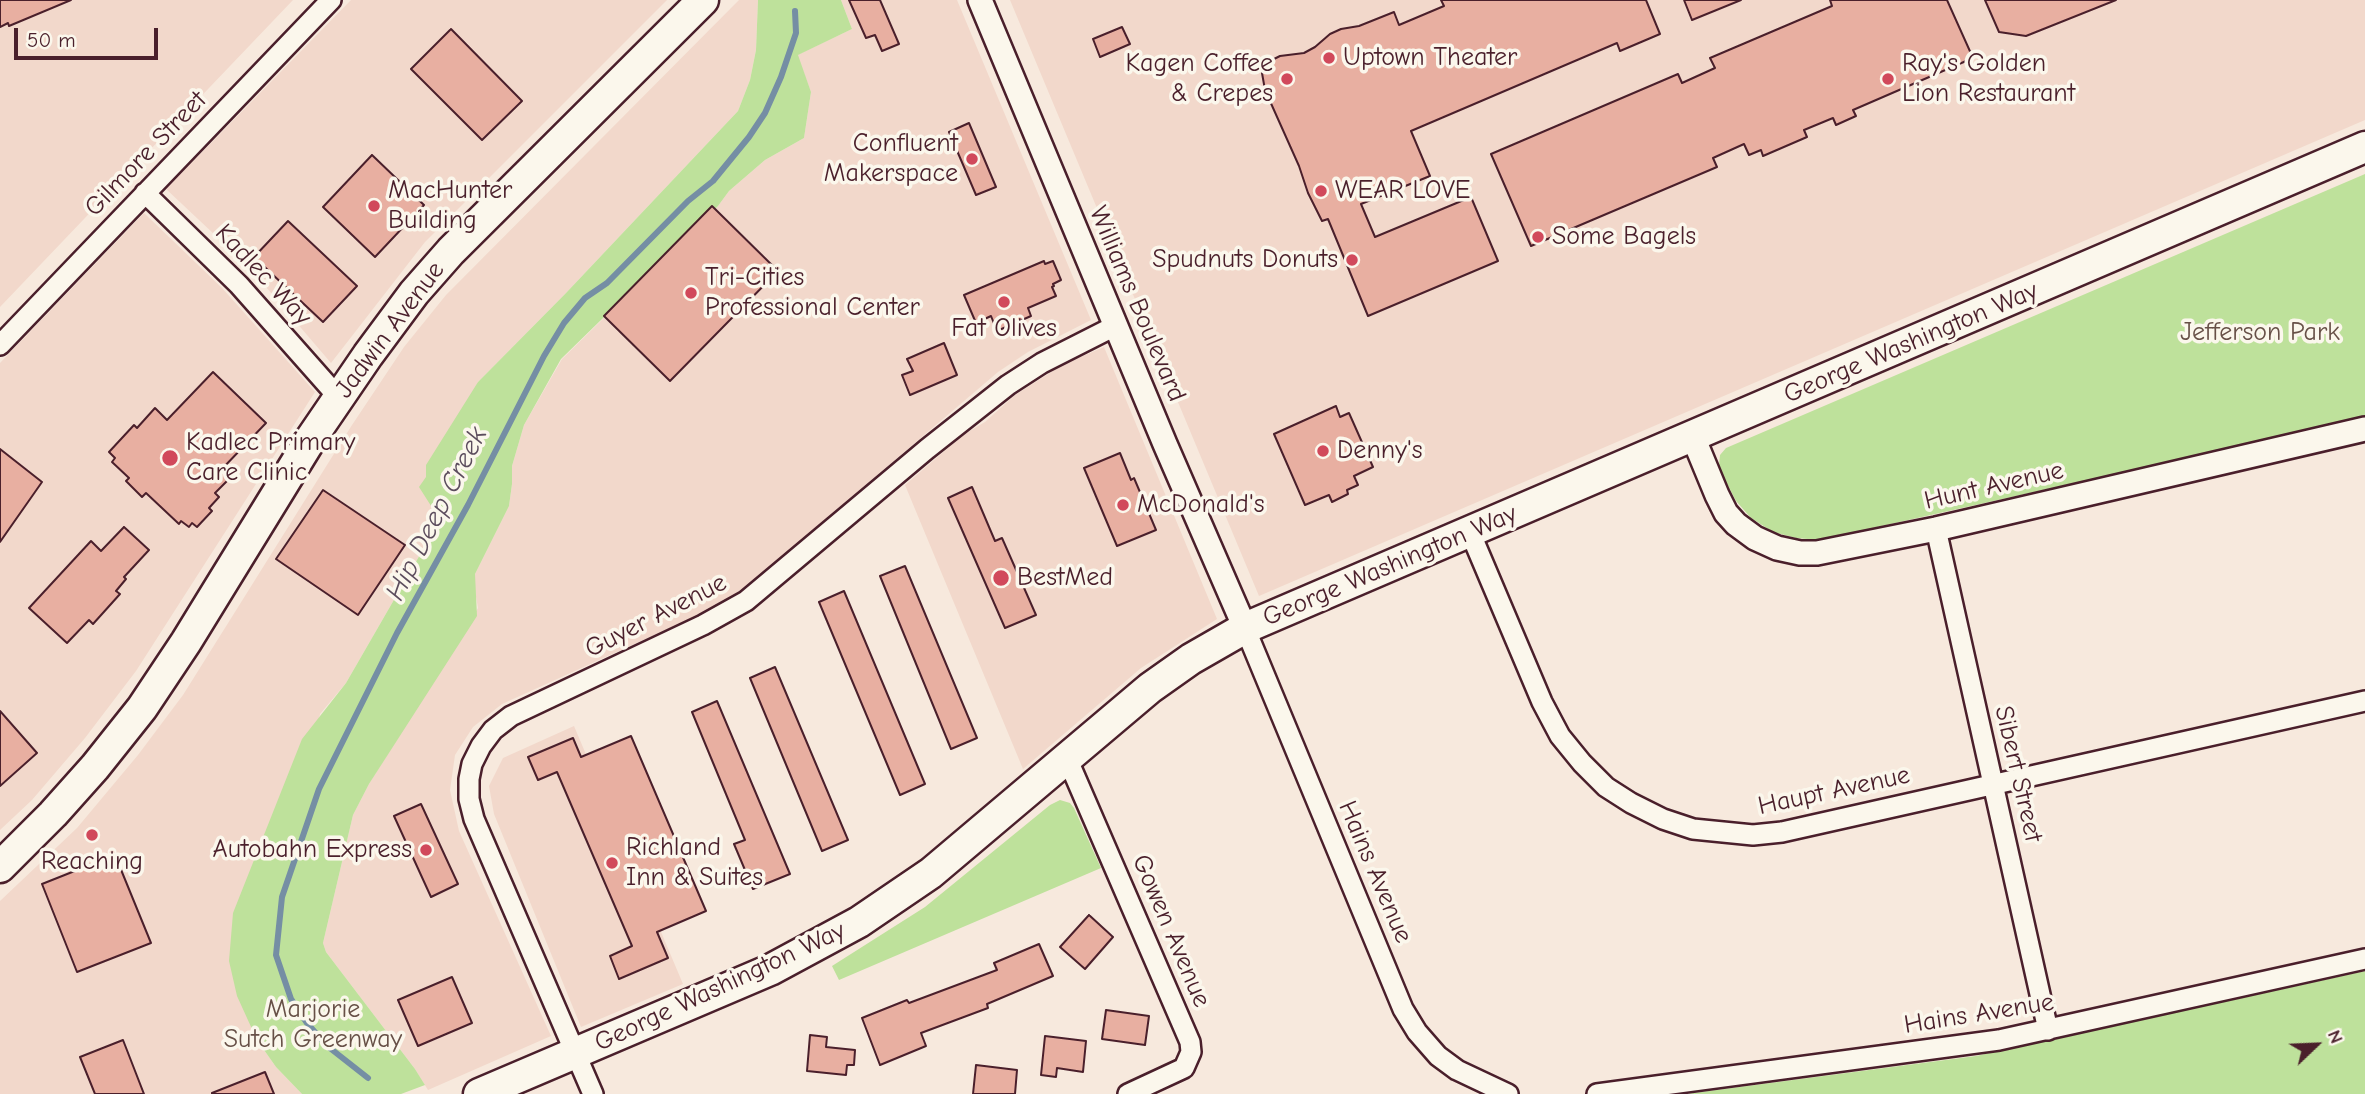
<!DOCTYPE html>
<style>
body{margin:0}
#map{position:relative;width:2365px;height:1094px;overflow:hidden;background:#f7e9dd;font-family:"Comic Neue",sans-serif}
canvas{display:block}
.north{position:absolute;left:2281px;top:1010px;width:70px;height:70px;-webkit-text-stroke:5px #fbf7ec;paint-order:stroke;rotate:67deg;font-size:19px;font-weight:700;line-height:28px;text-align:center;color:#4a1f2b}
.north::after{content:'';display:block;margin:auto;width:24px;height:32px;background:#4a1f2b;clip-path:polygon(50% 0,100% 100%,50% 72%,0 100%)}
.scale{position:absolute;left:14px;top:28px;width:144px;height:32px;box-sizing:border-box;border:4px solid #4a1f2b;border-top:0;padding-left:9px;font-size:21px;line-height:24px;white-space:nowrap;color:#4a1f2b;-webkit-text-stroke:5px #fbf7ec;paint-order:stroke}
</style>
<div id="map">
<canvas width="2365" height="1094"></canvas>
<div class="north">N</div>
<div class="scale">50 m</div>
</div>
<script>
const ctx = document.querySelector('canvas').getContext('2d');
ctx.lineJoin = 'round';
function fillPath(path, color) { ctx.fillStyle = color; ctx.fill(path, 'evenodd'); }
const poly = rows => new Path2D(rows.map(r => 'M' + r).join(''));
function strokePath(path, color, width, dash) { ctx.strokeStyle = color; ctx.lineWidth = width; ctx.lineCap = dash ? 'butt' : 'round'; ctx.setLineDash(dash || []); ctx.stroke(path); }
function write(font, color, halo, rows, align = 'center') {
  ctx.font = font + ' "Comic Neue",sans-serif'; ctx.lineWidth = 7; ctx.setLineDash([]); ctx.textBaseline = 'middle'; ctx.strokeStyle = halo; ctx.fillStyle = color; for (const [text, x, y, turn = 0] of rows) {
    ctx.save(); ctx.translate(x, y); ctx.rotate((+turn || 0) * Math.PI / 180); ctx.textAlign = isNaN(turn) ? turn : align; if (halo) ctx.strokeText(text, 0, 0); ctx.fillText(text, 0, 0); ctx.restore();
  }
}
const built = poly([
 [0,0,293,0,0,307],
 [351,0,667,0,425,242,331,363,248,266,166,189],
 [739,0,758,0,756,50,750,80,738,111,566,293,478,382,440,520,346,683,320,714,257,1040,276,1067,302,1094,0,1094,0,901,77,828,138,755,183,695,352,425,404,347,446,295],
 [841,0,957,0,1091,320,1028,352,998,372,752,582,716,607,502,704,473,727,455,755,450,790,459,831,551,1036,428,1090,415,1069,326,952,323,943,353,815,369,784,478,608,475,591,475,574,509,506,512,484,512,466,524,425,562,359,718,206,729,191,765,160,804,138,811,92,797,55,852,29],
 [1010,0,2365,0,2365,120,1259,596],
 [144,213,222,288,315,392,136,671,85,738,32,800,0,830,0,363],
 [1104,347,1217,619,1141,668,1023,769,905,485,963,435,985,422,1015,395,1064,364],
 [574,726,683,984,581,1027,494,814,489,786,503,758]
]);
const green = poly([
 [758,0,841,0,852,29,798,55,811,92,804,138,765,160,729,191,718,206,561,359,524,425,512,466,512,484,509,506,475,574,477,616,369,784,353,815,323,943,326,952,415,1069,425,1085,401,1094,302,1094,276,1067,257,1040,237,996,229,961,233,913,302,739,346,683,440,520,419,487,426,477,426,465,478,382,566,293,738,111,750,80,756,50],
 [2365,174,2365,418,1819,540,1796,538,1773,532,1751,518,1736,501,1724,478,1719,465,1720,455,1726,448],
 [1060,800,1070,803,1074,808,1101,868,839,980,832,966,925,907,1050,805],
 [2365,971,2365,1094,1686,1094,1976,1056]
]);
const stream = poly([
 [368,1078,326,1045,307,1023,291,999,276,955,282,897,319,789,397,633,468,505,544,356,564,323,585,298,607,283,688,201,713,181,749,137,765,113,781,77,796,33,795,11]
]);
const building = poly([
 [0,0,71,0,9,26,8,23,0,27,0,0],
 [849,0,880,0,899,44,882,51,875,35,866,38,849,0],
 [1441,0,1646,0,1660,34,1620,51,1617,43,1411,131,1430,176,1361,204,1375,237,1471,197,1498,261,1368,316,1328,219,1322,221,1308,193,1299,166,1265,90,1262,73,1264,66,1272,60,1280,56,1304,53,1315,47,1330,34,1341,29,1359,26,1394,12,1399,25,1444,6,1441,0],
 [1684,0,1741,0,1692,20,1684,0],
 [1830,0,1947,0,1973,58,1853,110,1856,116,1836,125,1833,118,1804,130,1807,137,1763,156,1761,150,1749,155,1744,144,1713,158,1717,167,1531,246,1491,154,1678,74,1682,83,1715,68,1710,58,1832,6,1830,0],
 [1985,0,2116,0,2026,36,1999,32,1985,0],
 [1122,27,1130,44,1100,57,1093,39,1122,27],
 [451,29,522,101,482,140,411,69,451,29],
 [969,123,996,187,976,195,949,132,969,123],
 [372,155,424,205,375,257,323,207,372,155],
 [712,206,778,271,670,381,604,316,712,206],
 [288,221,357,286,323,322,254,257,288,221],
 [1044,261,1045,264,1053,261,1061,280,1053,284,1054,286,1052,287,1056,296,1028,308,1031,316,997,331,991,316,976,323,964,295,1044,261],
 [944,343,957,375,910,395,902,375,913,371,907,359,944,343],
 [213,372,266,423,221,470,230,478,215,493,219,497,209,508,212,511,197,527,192,523,189,527,181,521,179,524,146,493,142,497,126,481,129,478,112,462,115,458,109,452,134,425,137,428,155,408,167,420,213,372],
 [1336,406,1340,417,1349,413,1373,467,1354,476,1358,485,1347,490,1348,494,1332,502,1329,495,1305,505,1274,434,1336,406],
 [0,449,42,482,0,542,0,449],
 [1120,453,1131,480,1134,478,1156,530,1117,546,1084,468,1120,453],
 [972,487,995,541,1002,538,1036,615,1005,628,948,498,972,487],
 [323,490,405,545,358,615,276,559,323,490],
 [124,527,149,550,124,577,126,579,116,591,120,594,93,624,89,620,67,643,29,608,91,541,101,551,124,527],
 [905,566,977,738,951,749,880,576,905,566],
 [844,591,925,784,900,795,819,602,844,591],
 [775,667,848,840,822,851,750,678,775,667],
 [717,701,790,874,753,889,734,844,745,840,692,712,717,701],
 [0,711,37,753,0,786,0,711],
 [631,736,706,911,657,932,668,958,619,979,610,956,632,946,557,772,538,780,528,757,573,738,581,757,631,736],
 [421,804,458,884,431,897,394,816,421,804],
 [115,855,151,943,77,972,42,884,115,855],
 [1089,915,1113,937,1085,969,1060,947,1089,915],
 [1039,944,1053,976,987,1004,988,1008,921,1033,926,1046,880,1065,862,1018,907,1000,909,1003,997,970,994,963,1039,944],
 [452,977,472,1023,418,1046,398,1000,452,977],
 [1106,1010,1149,1016,1145,1045,1102,1039,1106,1010],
 [810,1035,827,1037,826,1047,855,1050,854,1065,847,1065,846,1075,807,1071,810,1035],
 [1045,1036,1086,1041,1083,1072,1057,1068,1056,1077,1041,1075,1045,1036],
 [123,1040,144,1094,95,1094,80,1057,123,1040],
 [976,1065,1017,1070,1015,1094,973,1094,976,1065],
 [265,1072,274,1094,212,1094,212,1093,265,1072]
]);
const minor = poly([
 [145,193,239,285,339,398],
 [0,345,331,0],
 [1936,529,2048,1030],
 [1470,532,1542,702,1560,736,1582,763,1606,787,1631,803,1663,819,1693,829,1753,835,1782,832,2365,701],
 [1245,628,1403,1009,1417,1032,1438,1056,1457,1070,1508,1094],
 [1067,758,1190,1042,1191,1052,1184,1068,1128,1094],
 [593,1094,474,819,469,799,469,779,472,764,481,746,493,730,511,716,703,625,746,601,927,449,1008,385,1042,363,1115,326],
 [1597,1094,1999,1040,2365,959]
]);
const tertiary = poly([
 [980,0,1165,444,1245,628],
 [1693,437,1717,495,1726,513,1736,524,1755,538,1777,548,1800,553,1817,553,1936,529,2365,429]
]);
const primary = poly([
 [0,867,53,814,95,767,142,708,186,642,312,437,368,355,414,293,451,251,703,0],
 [479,1094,770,970,859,922,931,873,1150,688,1191,659,1245,628,2365,147]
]);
const markers = [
 [1329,58,7,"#d1495b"],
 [1287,79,7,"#d1495b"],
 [1888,79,7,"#d1495b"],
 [972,159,7,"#d1495b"],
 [1321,191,7,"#d1495b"],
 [374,206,7,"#d1495b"],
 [1538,237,7,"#d1495b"],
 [1352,260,7,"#d1495b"],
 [691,293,7,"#d1495b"],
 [1004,302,7,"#d1495b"],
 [1323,451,7,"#d1495b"],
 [170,458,9,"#d1495b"],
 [1123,505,7,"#d1495b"],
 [1001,578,9,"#d1495b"],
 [92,835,7,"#d1495b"],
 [426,850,7,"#d1495b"],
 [612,863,7,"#d1495b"]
];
const poiNames = [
 ["Uptown Theater",1343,58],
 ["Kagen Coffee",1273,64,"right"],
 ["& Crepes",1273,94,"right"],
 ["Ray's Golden",1902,64],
 ["Lion Restaurant",1902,94],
 ["Confluent",958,144,"right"],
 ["Makerspace",958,174,"right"],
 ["MacHunter",388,191],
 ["Building",388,221],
 ["WEAR LOVE",1335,191],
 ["Some Bagels",1552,237],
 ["Spudnuts Donuts",1338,260,"right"],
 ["Tri-Cities",705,278],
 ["Professional Center",705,308],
 ["Fat Olives",1004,329,"center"],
 ["Kadlec Primary",186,443],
 ["Care Clinic",186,473],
 ["Denny's",1337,451],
 ["McDonald's",1137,505],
 ["BestMed",1017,578],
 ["Richland",626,848],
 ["Inn & Suites",626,878],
 ["Autobahn Express",412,850,"right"],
 ["Reaching",92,862,"center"]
];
const streetNames = [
 ["Gilmore Street",146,154,-46],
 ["Kadlec Way",263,275,47],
 ["Williams Boulevard",1137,304,67],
 ["Jadwin Avenue",390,330,-53],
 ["George Washington Way",1911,343,-23],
 ["Hunt Avenue",1994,486,-13],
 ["George Washington Way",1390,566,-23],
 ["Guyer Avenue",656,616,-27],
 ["Sibert Street",2018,774,77],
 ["Haupt Avenue",1834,791,-12],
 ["Hains Avenue",1375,872,67],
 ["Gowen Avenue",1171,931,67],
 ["George Washington Way",720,987,-25],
 ["Hains Avenue",1979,1014,-9]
];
const parkNames = [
 ["Jefferson Park",2260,333],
 ["Marjorie",313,1010],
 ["Sutch Greenway",313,1040]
];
const waterNames = [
 ["Hip Deep Creek",437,514,-63]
];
fillPath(built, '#f2d8cb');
fillPath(green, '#bee19b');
strokePath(stream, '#758ea4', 6);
fillPath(building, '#e8afa1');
strokePath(building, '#4a1f2b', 2);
strokePath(minor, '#4a1f2b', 24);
strokePath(tertiary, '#4a1f2b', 28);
strokePath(primary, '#4a1f2b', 35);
strokePath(minor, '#fbf7ec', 19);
strokePath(tertiary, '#fbf7ec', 23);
strokePath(primary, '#fbf7ec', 30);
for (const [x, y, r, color] of markers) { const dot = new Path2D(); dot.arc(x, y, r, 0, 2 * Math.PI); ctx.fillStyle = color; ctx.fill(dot); strokePath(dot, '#fbf7ec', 2.5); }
write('26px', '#4a1f2b', '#fbf7ec', poiNames, 'left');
write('26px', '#4a1f2b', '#fbf7ec', streetNames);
write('26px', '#675047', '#fbf7ec', parkNames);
write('italic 28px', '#5c4d5d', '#fbf7ec', waterNames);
</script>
